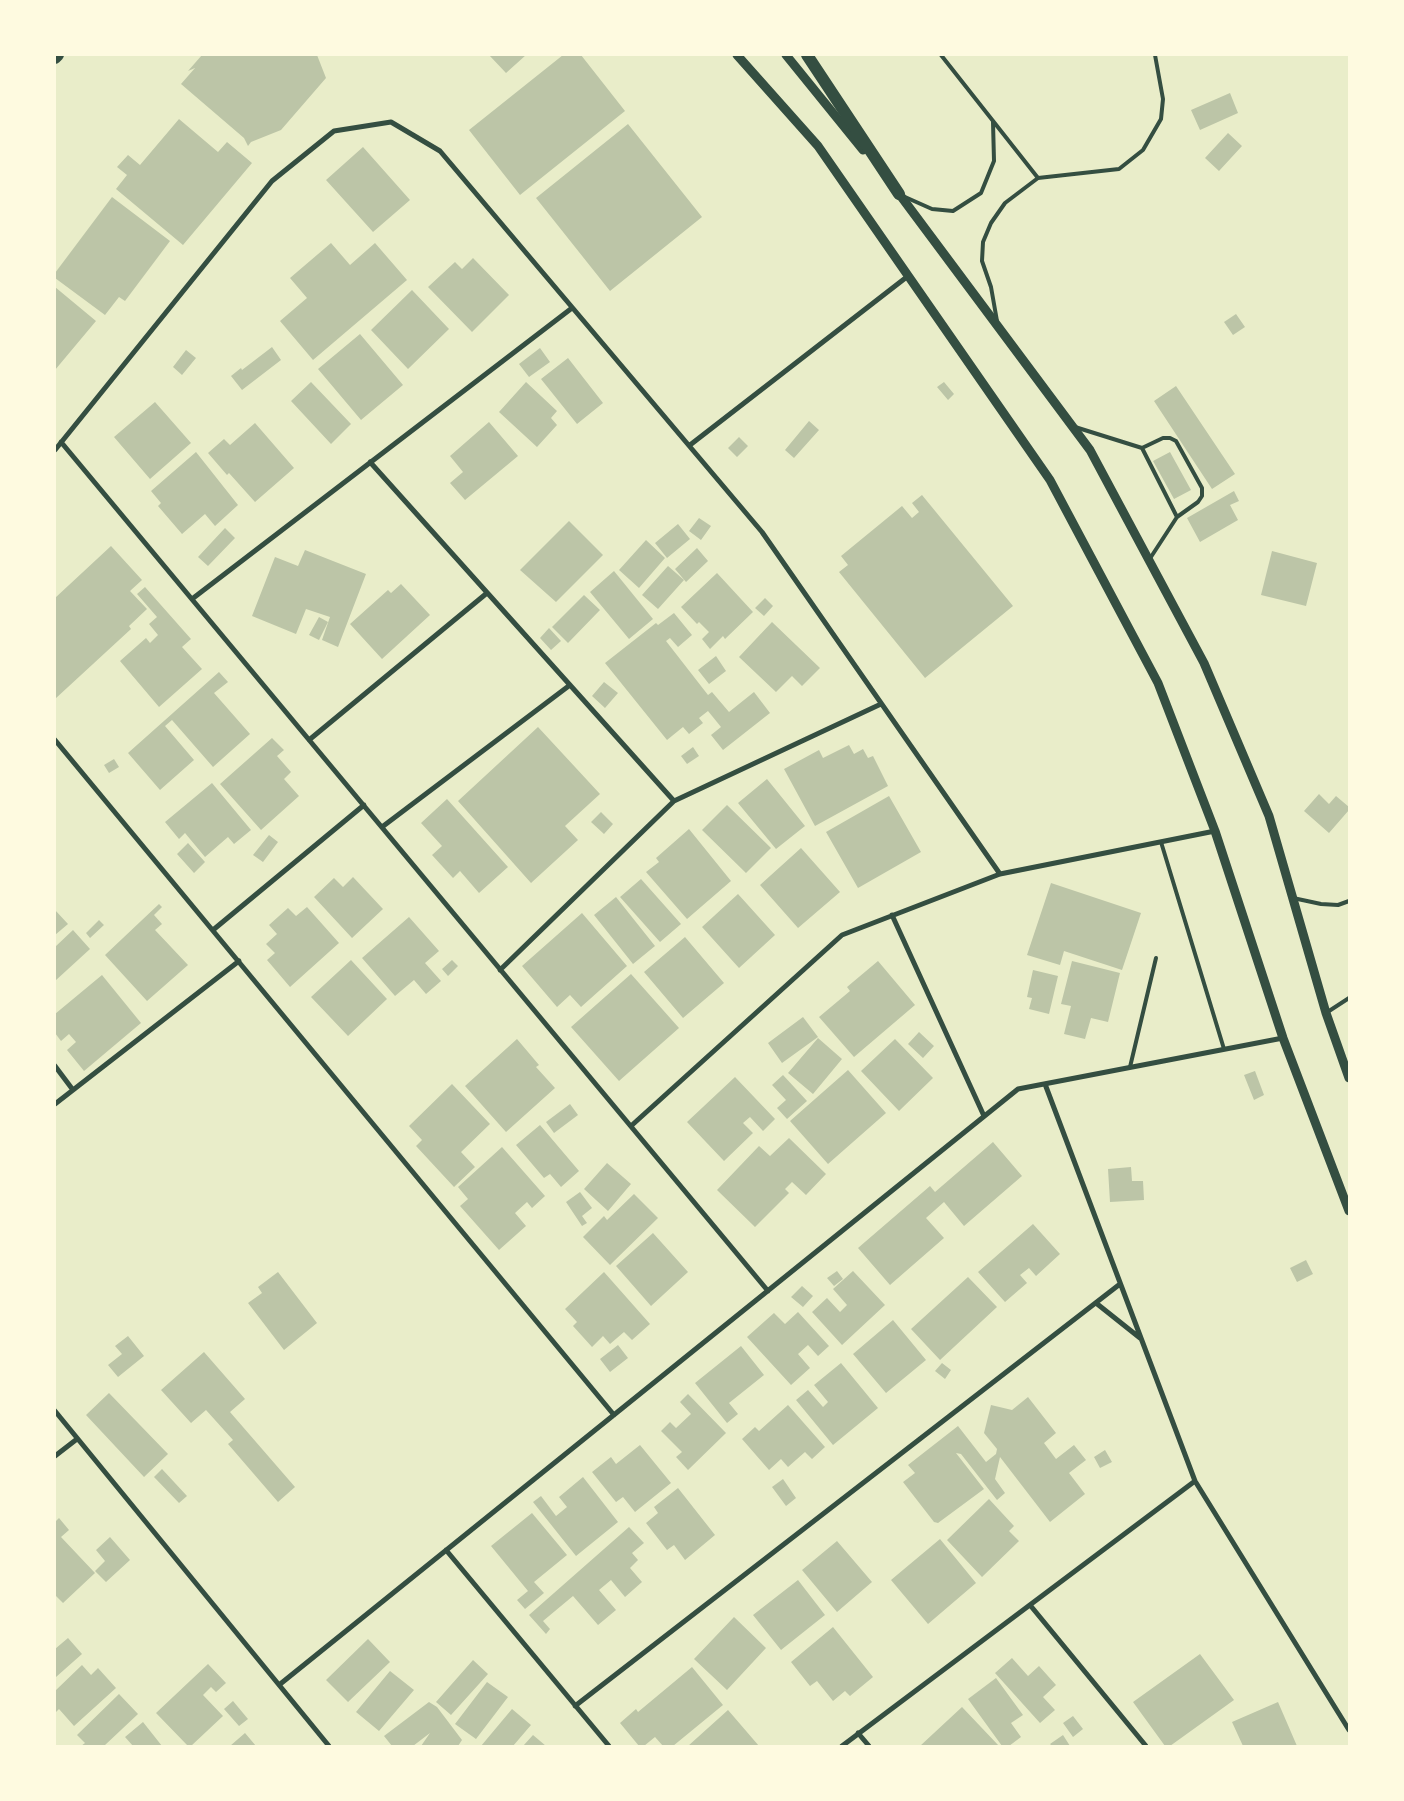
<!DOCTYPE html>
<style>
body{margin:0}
#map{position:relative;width:1404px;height:1801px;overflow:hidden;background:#e9edc9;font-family:Mulish,sans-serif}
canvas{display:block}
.frame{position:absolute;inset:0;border:56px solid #fefae0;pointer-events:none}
</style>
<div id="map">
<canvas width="1404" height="1801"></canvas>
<div class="frame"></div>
</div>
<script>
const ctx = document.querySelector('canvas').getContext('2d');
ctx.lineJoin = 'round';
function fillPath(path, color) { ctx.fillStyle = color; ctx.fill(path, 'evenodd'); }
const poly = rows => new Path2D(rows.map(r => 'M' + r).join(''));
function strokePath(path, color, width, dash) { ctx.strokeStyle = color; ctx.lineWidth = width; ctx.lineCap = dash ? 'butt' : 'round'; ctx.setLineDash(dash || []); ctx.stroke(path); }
const building = poly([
 [202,55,317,55,326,78,281,130,251,142,248,146,244,138,181,84,195,68,188,71],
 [489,55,526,55,506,73],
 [563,55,581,55,625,111,520,195,469,130],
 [1230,93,1238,113,1200,130,1191,110],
 [179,119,218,152,227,142,252,163,183,245,116,189,127,175,117,167,128,155,140,165],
 [628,124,702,217,610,291,536,198],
 [1228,133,1242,146,1219,171,1205,158],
 [363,147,410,200,373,232,326,180],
 [112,197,170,241,125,301,119,297,105,315,55,278,55,273],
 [331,243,350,265,375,243,407,280,313,360,280,321,307,298,290,278],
 [473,258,509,295,472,332,428,287,455,262,462,269],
 [55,287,96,321,55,370],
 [412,290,449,329,408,369,371,330],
 [1236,314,1245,327,1233,335,1224,322],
 [360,334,403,385,361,420,318,369],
 [272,347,281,360,242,390,231,376,241,368,242,370],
 [540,348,550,362,529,377,519,364],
 [186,350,196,358,182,375,173,367],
 [568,358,603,403,577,424,541,379],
 [311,382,351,424,331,444,291,401],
 [526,382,557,411,551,418,557,425,537,447,499,412],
 [944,382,954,394,948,400,937,387],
 [1176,386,1235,474,1212,489,1154,401],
 [155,402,191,443,150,479,114,437],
 [809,421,819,430,794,458,785,450],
 [489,422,518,456,465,500,450,483,463,472,450,456],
 [255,423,294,468,255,502,229,473,227,475,208,453,224,439,230,445],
 [739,437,748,446,737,457,728,448],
 [196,452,238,505,215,526,205,514,182,534,158,506,161,503,151,491],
 [1170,452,1191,490,1174,499,1153,461],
 [1234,491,1239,501,1230,505,1238,520,1200,542,1187,518],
 [922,495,1013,606,925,678,839,572,848,565,841,556,902,506,912,518,919,512,912,503],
 [699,518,711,526,701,540,689,531],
 [569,521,603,555,556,602,520,570],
 [678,524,690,539,667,558,655,543],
 [225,528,235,538,208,566,198,557],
 [646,540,665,558,639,588,619,570],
 [111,546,142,580,130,591,147,609,129,626,131,629,55,699,55,598],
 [697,548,708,561,686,582,675,569],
 [305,550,366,574,338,647,322,640,330,617,306,609,296,634,252,616,275,557,298,566],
 [1272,551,1317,563,1306,606,1261,595],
 [668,566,684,580,658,609,642,595],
 [614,571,653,619,629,639,590,592],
 [717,573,753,612,725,639,723,636,710,649,702,639,709,632,699,622,697,624,681,607],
 [401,584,430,615,382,659,350,624,388,590,391,593],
 [145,587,191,639,182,647,202,669,159,707,120,661,146,638,150,643,158,635,149,624,157,617,137,594],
 [584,595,600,610,568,643,552,627],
 [765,598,773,606,764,616,755,608],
 [674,613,692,635,678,647,670,638,666,641,708,695,712,692,729,712,754,692,770,713,723,750,711,735,721,727,708,711,699,718,703,723,689,734,683,727,667,740,605,663,656,623,658,625],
 [319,617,328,622,319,640,309,635],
 [772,622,820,668,802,686,792,676,776,692,739,657],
 [549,628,561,641,551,650,540,638],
 [716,656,726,671,709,684,698,670],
 [219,672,228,682,214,693,250,734,213,767,172,720,165,726,194,760,160,790,128,753],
 [604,682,618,693,605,708,592,696],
 [538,727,600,794,565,826,578,840,531,883,458,801],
 [272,738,284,750,277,756,291,772,284,779,299,796,261,830,220,784],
 [849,745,854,754,863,749,868,758,873,756,888,786,815,826,784,769,819,750,823,758],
 [693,747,699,756,687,764,681,756],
 [114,759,119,767,109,773,104,765],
 [767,779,805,826,776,849,738,803],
 [212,783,251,830,234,844,228,837,205,857,185,833,179,839,165,822],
 [1319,794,1329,804,1336,796,1349,807,1349,810,1329,833,1304,811],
 [889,796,921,852,858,888,826,832],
 [447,799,508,867,479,893,460,871,453,878,432,855,442,846,421,823],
 [727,805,771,848,746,873,702,830],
 [601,812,613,824,604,834,591,822],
 [689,829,731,881,687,919,646,872,659,862,656,858],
 [269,835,278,842,263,862,253,855],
 [188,843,205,862,194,873,177,854],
 [801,848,840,892,798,928,760,885],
 [353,877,383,909,352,938,314,897,334,878,343,887],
 [641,879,681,924,660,942,620,897],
 [1051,883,1141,913,1122,970,1064,951,1060,965,1027,955],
 [738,894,775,935,739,968,702,927],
 [616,897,655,946,633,964,594,915],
 [159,904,162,907,154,915,162,924,155,930,188,965,147,1001,105,955],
 [307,907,339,943,290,987,267,960,275,953,266,944,277,934,269,925,288,908,296,916],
 [55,910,68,924,55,935],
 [582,913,627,966,581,1007,570,995,557,1007,522,966],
 [409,917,439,951,425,963,441,981,426,994,414,980,395,996,362,958],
 [99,920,104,925,90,938,86,933],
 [73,930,90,949,55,981,55,947],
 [685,937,724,983,683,1018,644,972],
 [351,960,387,999,348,1036,311,997],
 [452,960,458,966,448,976,442,969],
 [878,961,915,1005,854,1057,819,1017,850,991,847,987],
 [1072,961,1120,973,1108,1022,1091,1018,1085,1039,1064,1034,1071,1006,1061,1004],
 [1033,970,1058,976,1049,1014,1029,1009,1032,998,1027,997],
 [631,974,679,1028,619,1081,571,1027],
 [102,975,141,1023,84,1071,67,1050,76,1042,69,1034,61,1041,55,1033,55,1014],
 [803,1017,818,1037,782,1063,768,1043],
 [919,1032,934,1046,923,1058,908,1044],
 [818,1038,842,1059,813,1094,788,1073],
 [517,1039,539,1065,536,1067,555,1088,506,1132,465,1086],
 [895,1039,933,1078,899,1111,861,1071],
 [848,1070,886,1113,828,1164,790,1121],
 [1255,1071,1264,1095,1254,1100,1244,1075],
 [783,1075,807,1101,787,1119,777,1108,786,1100,772,1085],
 [735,1077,775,1119,763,1131,750,1117,743,1123,753,1133,724,1161,687,1122],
 [452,1084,490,1124,461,1152,475,1167,454,1187,416,1146,422,1140,409,1126],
 [570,1104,578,1115,554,1133,546,1122],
 [540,1125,579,1171,561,1187,550,1174,544,1178,516,1145],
 [789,1138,826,1174,806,1195,792,1182,785,1189,789,1193,755,1227,717,1190,759,1146,770,1156],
 [993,1142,1022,1176,964,1226,944,1202,926,1218,944,1238,890,1285,858,1248,930,1186,935,1192],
 [502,1147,545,1196,532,1208,527,1202,515,1213,526,1226,499,1250,460,1206,468,1199,458,1187],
 [607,1163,631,1184,608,1211,584,1189],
 [1131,1167,1132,1181,1143,1181,1144,1200,1110,1202,1108,1169],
 [580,1192,592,1208,582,1216,587,1223,582,1226,566,1202],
 [634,1194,658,1218,610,1265,583,1237,604,1216,607,1220],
 [1033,1224,1060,1254,1036,1276,1029,1268,1020,1275,1027,1283,1005,1302,978,1272],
 [653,1233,688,1272,651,1306,616,1266],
 [1306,1260,1313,1274,1297,1282,1290,1268],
 [837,1271,843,1279,834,1286,827,1278],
 [853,1271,885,1305,842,1345,812,1312,827,1298,840,1312,847,1305,833,1289],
 [278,1272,317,1323,284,1350,248,1303,262,1293,258,1287],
 [604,1272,650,1324,632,1340,624,1332,610,1344,603,1336,592,1347,573,1326,577,1322,565,1309],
 [968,1277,997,1307,940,1360,911,1329],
 [802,1286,813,1296,803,1307,791,1297],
 [798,1312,829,1346,818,1356,808,1345,798,1354,810,1368,791,1385,747,1337,774,1313,785,1324],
 [893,1320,926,1360,886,1393,853,1354],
 [128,1336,144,1356,118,1377,108,1365,122,1354,115,1346],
 [618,1345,628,1358,610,1372,600,1359],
 [741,1346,764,1375,729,1403,738,1414,727,1423,695,1383],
 [204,1352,245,1399,230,1412,295,1487,278,1502,228,1444,233,1440,206,1410,191,1423,161,1390],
 [841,1363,878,1408,833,1445,796,1400,808,1390,823,1407,828,1402,814,1385],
 [942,1363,951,1370,945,1379,935,1371],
 [109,1393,168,1454,144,1477,86,1415],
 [688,1394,726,1433,688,1470,676,1457,682,1452,661,1431,670,1422,676,1428,691,1414,680,1402],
 [1028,1397,1056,1433,1044,1443,1056,1459,1074,1445,1086,1460,1069,1473,1085,1494,1050,1522,1000,1457,995,1479,1005,1493,997,1500,961,1454,956,1453,984,1489,938,1523,934,1522,903,1482,915,1473,908,1465,958,1426,986,1462,996,1454,997,1449,984,1433,991,1405,1012,1410],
 [788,1405,825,1447,812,1459,805,1452,788,1467,781,1459,769,1470,742,1439,755,1427,759,1431],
 [640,1445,671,1483,635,1512,623,1497,616,1502,592,1472,611,1457,616,1464],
 [1105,1450,1112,1462,1100,1468,1094,1457],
 [162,1469,187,1496,179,1503,154,1477],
 [583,1477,618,1522,576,1556,533,1502,541,1496,556,1516,567,1507,559,1497],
 [783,1479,796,1498,786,1506,772,1487],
 [678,1488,715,1535,685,1560,674,1545,667,1550,646,1523,658,1513,654,1507],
 [989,1499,1014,1526,1009,1531,1019,1541,982,1577,947,1540],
 [532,1513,567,1555,534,1582,544,1593,525,1609,517,1600,528,1591,491,1546],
 [59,1518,69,1530,61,1537,95,1573,63,1603,55,1595,55,1522],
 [629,1527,644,1543,632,1553,638,1560,630,1568,642,1582,625,1597,611,1580,599,1590,616,1610,598,1625,573,1596,543,1621,550,1629,546,1634,529,1615],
 [110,1537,130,1560,106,1582,95,1571,105,1561,96,1550],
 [940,1539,976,1583,928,1624,891,1580],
 [837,1541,872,1582,837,1612,802,1570],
 [798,1580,825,1615,781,1650,753,1615],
 [734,1617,766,1648,727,1690,694,1659],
 [833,1627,873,1677,850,1696,845,1691,833,1701,817,1681,810,1686,791,1662],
 [68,1638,82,1654,56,1677,55,1649],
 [368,1639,390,1662,348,1702,326,1680],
 [1200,1654,1234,1700,1170,1746,1165,1746,1133,1702],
 [1012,1658,1028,1676,1039,1666,1056,1685,1043,1697,1055,1710,1040,1723,995,1673],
 [473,1660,488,1674,451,1715,436,1702],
 [208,1664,226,1683,216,1692,211,1687,203,1695,223,1716,191,1746,188,1746,156,1713],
 [82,1665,91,1675,98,1668,116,1688,74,1726,59,1709,55,1713,55,1691],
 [692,1667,723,1705,673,1746,663,1746,655,1737,644,1746,639,1746,620,1723,636,1709,638,1712],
 [390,1671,414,1690,379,1731,356,1712],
 [996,1678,1023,1715,1011,1723,1021,1737,1009,1746,1002,1746,968,1699],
 [487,1682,508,1697,476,1739,455,1724],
 [119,1694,138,1714,104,1746,81,1746,85,1743,77,1735],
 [233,1701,248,1719,239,1726,224,1709],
 [429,1702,437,1707,462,1740,458,1746,421,1746,430,1733,413,1746,392,1746,384,1736],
 [1278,1702,1297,1746,1243,1746,1232,1722],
 [962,1707,999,1746,920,1746],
 [512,1709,531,1725,513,1746,481,1746],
 [728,1710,759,1746,688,1746],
 [1073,1716,1083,1729,1073,1737,1063,1723],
 [143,1722,162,1746,133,1746,125,1737],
 [245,1733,256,1746,230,1746],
 [533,1735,546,1746,523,1746],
 [1063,1735,1070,1746,1052,1746,1050,1744]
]);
const service = poly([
 [941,55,1038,178],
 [905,197,932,209,953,211,981,193,994,161,993,122],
 [997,321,991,287,982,261,983,242,991,223,1005,203,1038,178,1119,169,1143,150,1161,119,1163,99,1155,55],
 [1075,427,1142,448,1163,438,1170,438,1176,441,1202,488,1202,496,1198,502,1177,517,1149,560],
 [1142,448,1177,517],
 [1161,842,1224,1049],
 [1293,898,1321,904,1338,905,1349,901],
 [1326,1013,1349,998],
 [1130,1067,1156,958]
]);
const minor = poly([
 [61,442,768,1291],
 [690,445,908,276],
 [55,450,272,181,334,131,391,122,440,151,762,532,1000,874],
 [370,462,674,801],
 [192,599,572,308],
 [55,740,614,1415],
 [309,740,487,593],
 [382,827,570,685],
 [892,915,984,1116],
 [213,930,364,805],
 [500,970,674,801,881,704],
 [55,1066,73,1090],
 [1045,1084,1195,1481,1349,1730],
 [55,1104,239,961],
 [631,1126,842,935,1000,874,1215,831],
 [1096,1303,1140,1338],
 [55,1411,329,1746],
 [55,1456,77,1439],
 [446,1550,609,1746],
 [1030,1605,1146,1746],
 [279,1685,1018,1089,1283,1038],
 [575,1706,1120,1284],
 [858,1733,869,1746],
 [842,1746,1195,1481]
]);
const tertiary = poly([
 [737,55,818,146,1050,480,1158,683,1215,831,1283,1038,1349,1211],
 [786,55,863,150],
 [897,191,1090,450,1204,663,1269,816,1326,1013,1349,1078]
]);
const primary = poly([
 [807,55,899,194],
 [55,58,58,55]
]);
fillPath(building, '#bcc5a7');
strokePath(service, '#344e41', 4);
strokePath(minor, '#344e41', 5);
strokePath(tertiary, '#344e41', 9);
strokePath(primary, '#344e41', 12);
</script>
